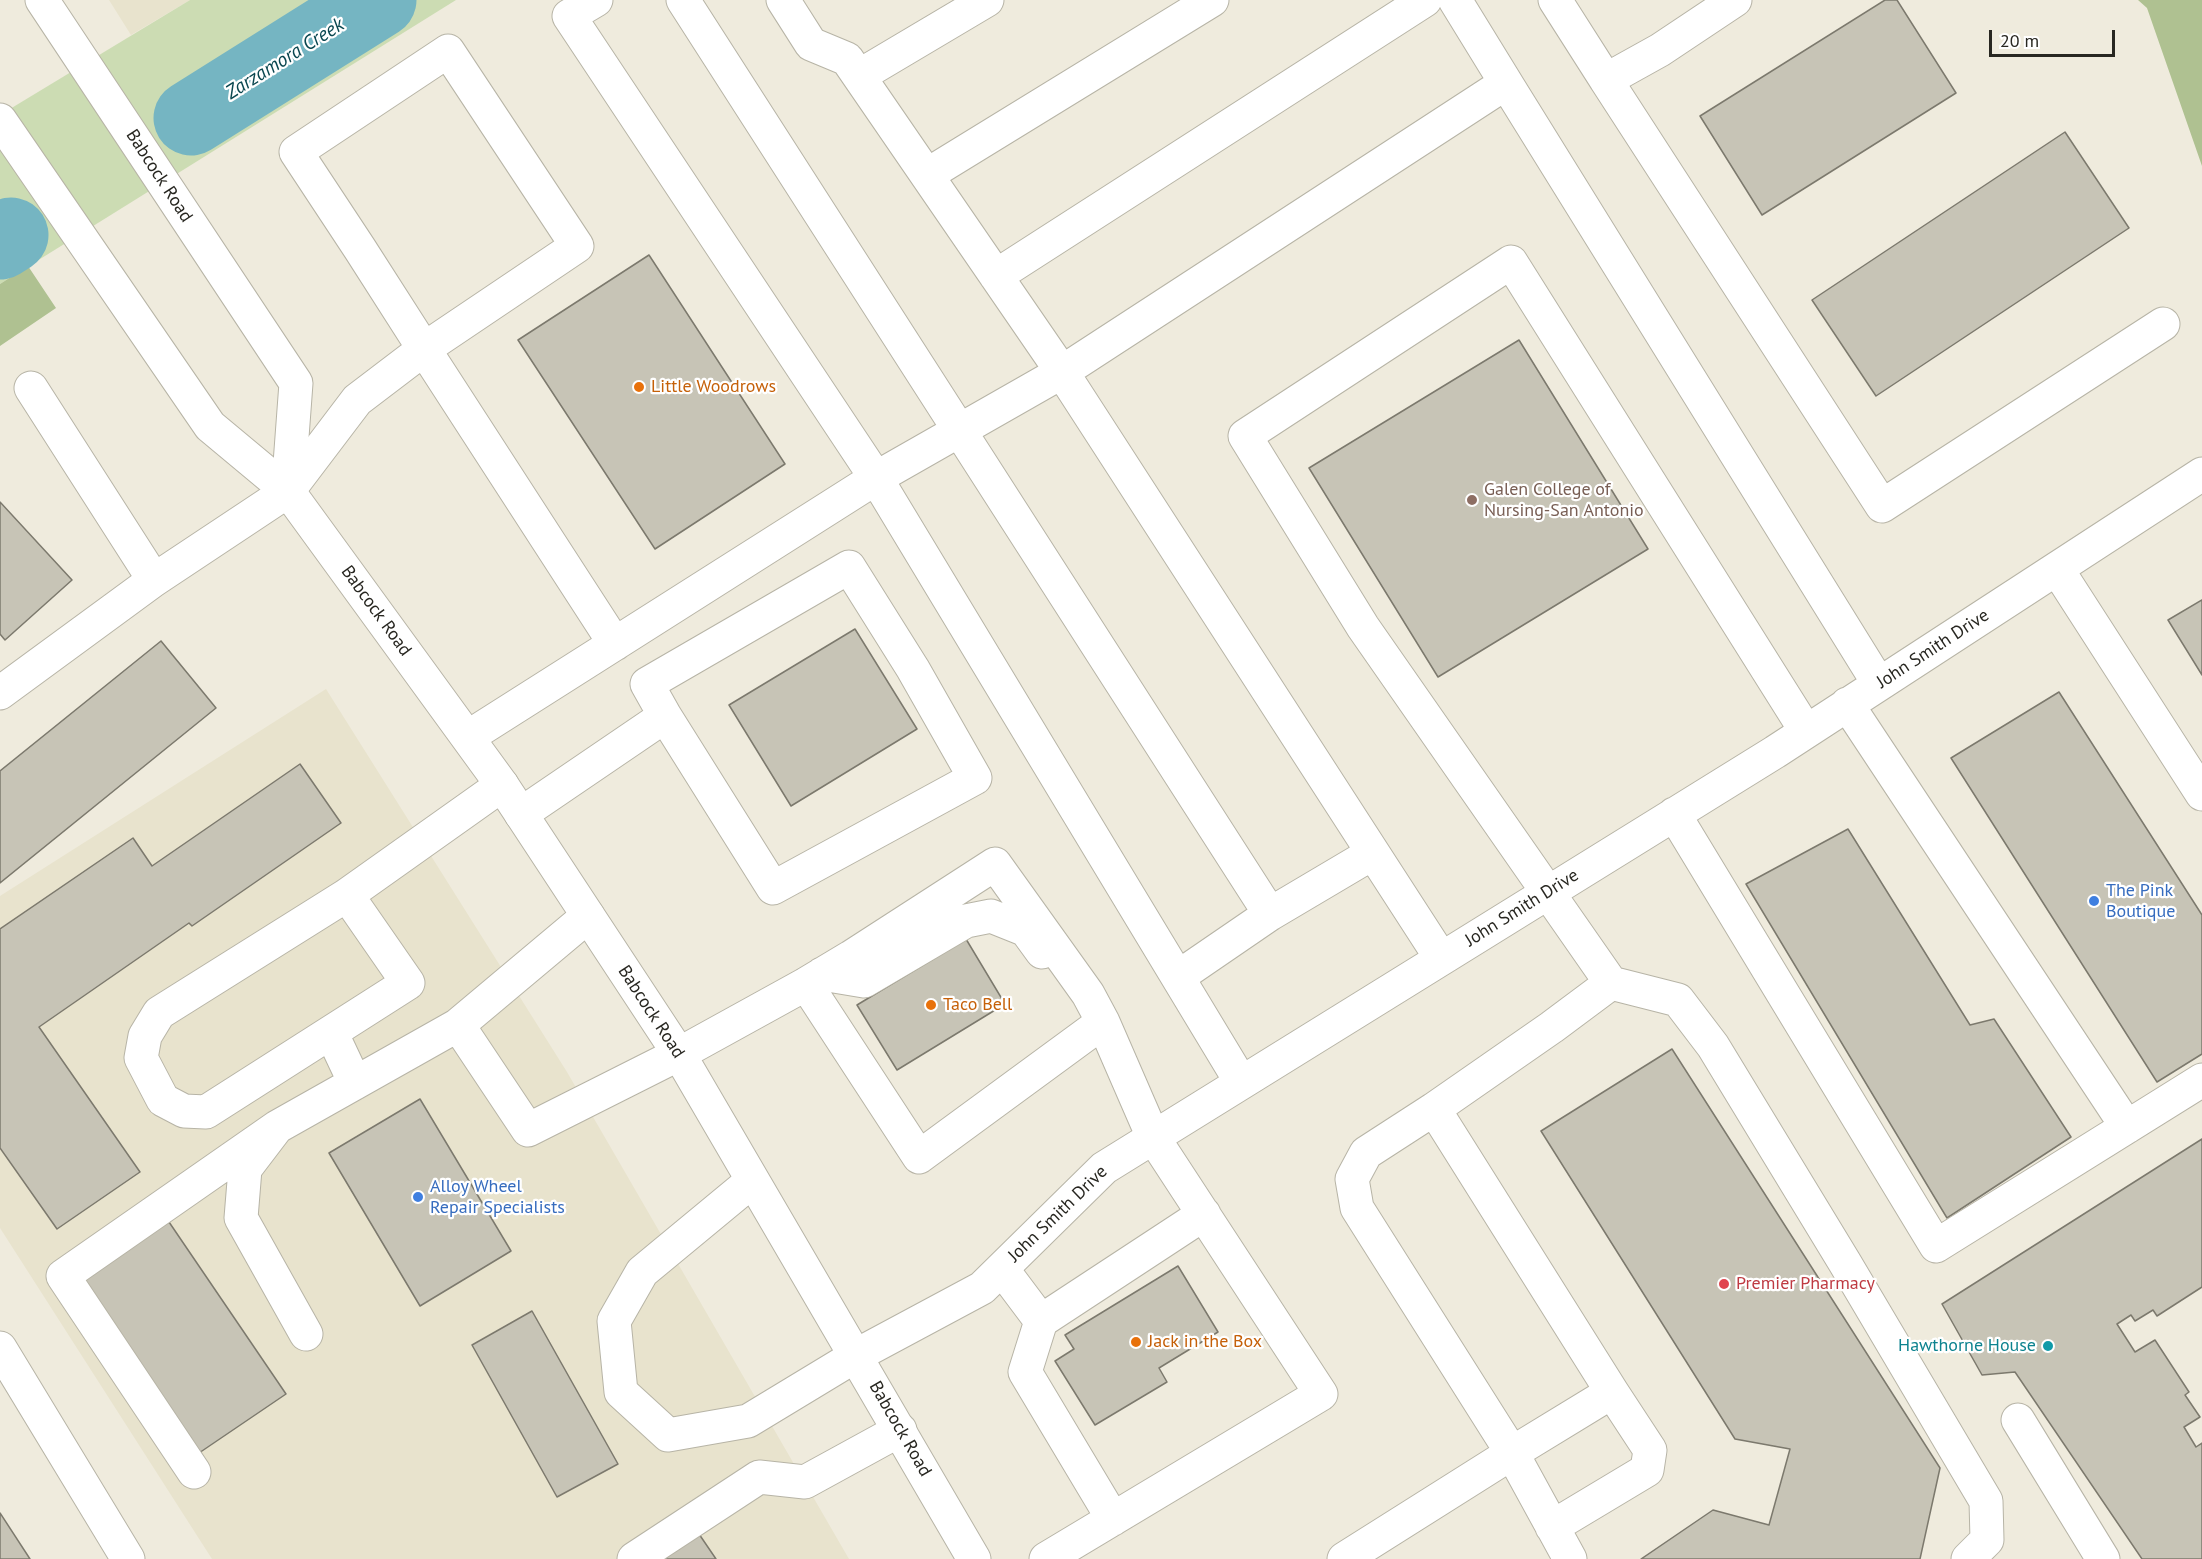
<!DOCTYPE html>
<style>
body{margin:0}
#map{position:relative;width:2202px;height:1559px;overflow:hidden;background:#efebdd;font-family:"PT Sans",sans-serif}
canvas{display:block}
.scale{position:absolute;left:1989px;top:30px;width:126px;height:27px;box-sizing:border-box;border:3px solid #282721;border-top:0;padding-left:8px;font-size:18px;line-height:21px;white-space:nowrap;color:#282721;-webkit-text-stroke:4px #fff;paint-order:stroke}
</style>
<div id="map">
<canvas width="2202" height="1559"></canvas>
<div class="scale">20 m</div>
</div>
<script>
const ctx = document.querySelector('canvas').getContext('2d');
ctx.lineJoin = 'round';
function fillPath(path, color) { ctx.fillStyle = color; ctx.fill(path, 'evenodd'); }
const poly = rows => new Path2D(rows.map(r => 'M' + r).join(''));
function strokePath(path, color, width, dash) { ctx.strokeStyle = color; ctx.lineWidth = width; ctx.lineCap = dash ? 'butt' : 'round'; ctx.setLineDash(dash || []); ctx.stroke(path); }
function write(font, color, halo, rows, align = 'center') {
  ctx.font = font + ' "PT Sans",sans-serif'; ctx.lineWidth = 4.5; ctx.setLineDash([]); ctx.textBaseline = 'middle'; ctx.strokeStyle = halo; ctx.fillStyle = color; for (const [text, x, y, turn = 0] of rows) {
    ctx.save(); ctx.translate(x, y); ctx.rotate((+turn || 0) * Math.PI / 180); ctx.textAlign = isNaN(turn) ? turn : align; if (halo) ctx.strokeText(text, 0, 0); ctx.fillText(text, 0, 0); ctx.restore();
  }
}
const built = poly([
 [109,0,190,0,131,35],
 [326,689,567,1072,849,1559,212,1559,0,1228,0,896]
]);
const green = poly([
 [190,0,456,0,0,284,0,115]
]);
const forest = poly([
 [2138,0,2202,0,2202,166,2147,8],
 [28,266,56,308,0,346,0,284]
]);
const river = poly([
 [191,118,379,0],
 [0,242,11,235]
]);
const building = poly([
 [1885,0,1897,0,1956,93,1762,215,1700,116,1885,0],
 [2065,132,2129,228,1876,396,1812,300,2065,132],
 [649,255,785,464,655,549,518,340,649,255],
 [1519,340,1648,549,1438,677,1309,468,1519,340],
 [0,502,72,580,5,640,0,634,0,502],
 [2202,600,2202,675,2168,620,2202,600],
 [855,629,917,729,791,806,729,705,855,629],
 [161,641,216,708,0,883,0,771,161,641],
 [2059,692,2202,915,2202,1054,2157,1082,1951,758,2059,692],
 [300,764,341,823,192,926,189,923,39,1027,140,1172,57,1229,0,1148,0,929,133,838,152,866,300,764],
 [1848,829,1970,1025,1994,1019,2071,1137,1947,1218,1746,884,1848,829],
 [966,939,1005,1004,897,1070,857,1005,966,939],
 [1672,1049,1940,1468,1920,1559,1641,1559,1713,1510,1769,1525,1790,1449,1735,1439,1541,1131,1672,1049],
 [420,1099,511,1251,420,1306,329,1153,420,1099],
 [2202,1139,2202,1287,2157,1316,2153,1310,2135,1321,2131,1315,2117,1324,2135,1352,2155,1340,2189,1392,2185,1395,2200,1417,2184,1427,2196,1447,2202,1443,2202,1559,2142,1559,2015,1372,1982,1375,1942,1304,2202,1139],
 [169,1222,286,1394,199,1453,82,1280,169,1222],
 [1178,1266,1218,1332,1159,1368,1167,1382,1095,1425,1055,1361,1074,1349,1065,1335,1178,1266],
 [532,1311,618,1464,557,1497,472,1345,532,1311],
 [0,1513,30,1559,0,1559,0,1513],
 [699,1534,716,1559,660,1559,699,1534]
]);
const minor = poly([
 [596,0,569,16,876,478,1241,1082],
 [683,0,1270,914,1178,977],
 [1555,0,1606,80,1660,50,1735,0],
 [859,76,987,0],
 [1606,80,1882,506,2163,324],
 [1506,83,1879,684],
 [927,175,1212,0],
 [996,276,1425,0],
 [31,388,154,580],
 [2057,569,2202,794],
 [0,693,154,580,288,491,357,400,424,349,577,246,448,51,296,152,360,249,424,349,615,644],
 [1847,704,2127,1127],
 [1806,731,1511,262,1245,436,1363,627,1611,983,1678,1000,1713,1046,1845,1263,1986,1501,1987,1540,1968,1559],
 [468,737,876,478,1062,372,847,59,811,44,783,0],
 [521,814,665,716,647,684,849,567,913,669,975,778,773,888,665,716],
 [1674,814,1936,1246,2202,1080],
 [347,895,408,983,206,1112,184,1111,163,1100,141,1058,145,1036,159,1013,347,895,502,785],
 [1270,914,1373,853],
 [588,916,458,1025,528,1130,679,1054,806,984,851,957,995,864,1088,994,1103,1022,1153,1137,1321,1394,1046,1559],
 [1441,958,1062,372,1506,83,1455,0],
 [822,974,864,981,966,921,991,916,1026,930,1042,952],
 [806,984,919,1157,1103,1022],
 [331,1032,355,1083],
 [752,1181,642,1272,614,1321,621,1392,668,1435,748,1421,857,1355,982,1288,1104,1168,1775,752,2202,474],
 [1002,1269,1041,1321,1204,1214],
 [1041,1321,1025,1372,1113,1519],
 [306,1334,241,1218,245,1169,277,1127,458,1025],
 [0,1348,128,1559],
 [2018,1420,2103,1559],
 [194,1472,63,1276,277,1127],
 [1552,1527,1647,1470,1650,1450,1612,1392],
 [634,1559,759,1477,805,1482,900,1430],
 [1344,1559,1512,1453,1612,1392,1434,1109],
 [1570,1559,1512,1453,1357,1208,1352,1179,1366,1153,1434,1109,1552,1027,1611,983]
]);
const major = poly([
 [42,0,296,383,288,491],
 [0,120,210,426,288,491,502,785,679,1054,974,1559]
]);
const markers = [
 [639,387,6,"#e8710a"],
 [1472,500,6,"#8d6e63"],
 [2094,901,6,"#3f7fe0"],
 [931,1005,6,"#e8710a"],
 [418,1197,6,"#3f7fe0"],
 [1724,1284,6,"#e0444e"],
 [1136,1342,6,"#e8710a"],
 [2048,1346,6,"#0f9aa8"]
];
const streetNames = [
 ["Babcock Road",159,176,57],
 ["Babcock Road",376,611,54],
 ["John Smith Drive",1933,649,-33],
 ["John Smith Drive",1522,908,-32],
 ["Babcock Road",651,1012,57],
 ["John Smith Drive",1058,1214,-44],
 ["Babcock Road",900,1429,60]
];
const foodNames = [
 ["Little Woodrows",651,387],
 ["Taco Bell",943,1005],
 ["Jack in the Box",1148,1342]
];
const educationNames = [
 ["Galen College of",1484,490],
 ["Nursing-San Antonio",1484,511]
];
const shopNames = [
 ["The Pink",2106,891],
 ["Boutique",2106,912],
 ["Alloy Wheel",430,1187],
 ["Repair Specialists",430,1208]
];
const healthNames = [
 ["Premier Pharmacy",1736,1284]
];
const cultureNames = [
 ["Hawthorne House",2036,1346]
];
const waterNames = [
 ["Zarzamora Creek",285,59,-32]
];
fillPath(built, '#e8e3cd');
fillPath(green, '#ccdcb3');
fillPath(forest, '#afc191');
strokePath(river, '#75b5c2', 75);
fillPath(building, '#c7c4b6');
strokePath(building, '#7c796d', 1.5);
strokePath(minor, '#b7b4a6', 35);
strokePath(major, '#b7b4a6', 35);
strokePath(minor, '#fff', 33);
strokePath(major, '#fff', 33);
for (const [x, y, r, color] of markers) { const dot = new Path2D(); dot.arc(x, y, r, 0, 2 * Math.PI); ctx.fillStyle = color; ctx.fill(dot); strokePath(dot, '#fff', 2); }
write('18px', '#282721', '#fff', streetNames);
write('18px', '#c56008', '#fff', foodNames, 'left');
write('18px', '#785e54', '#fff', educationNames, 'left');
write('18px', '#366cbe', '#fff', shopNames, 'left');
write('18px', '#be3a42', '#fff', healthNames, 'left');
write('18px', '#0d838f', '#fff', cultureNames, 'right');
write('italic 20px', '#0a4750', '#fff', waterNames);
</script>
